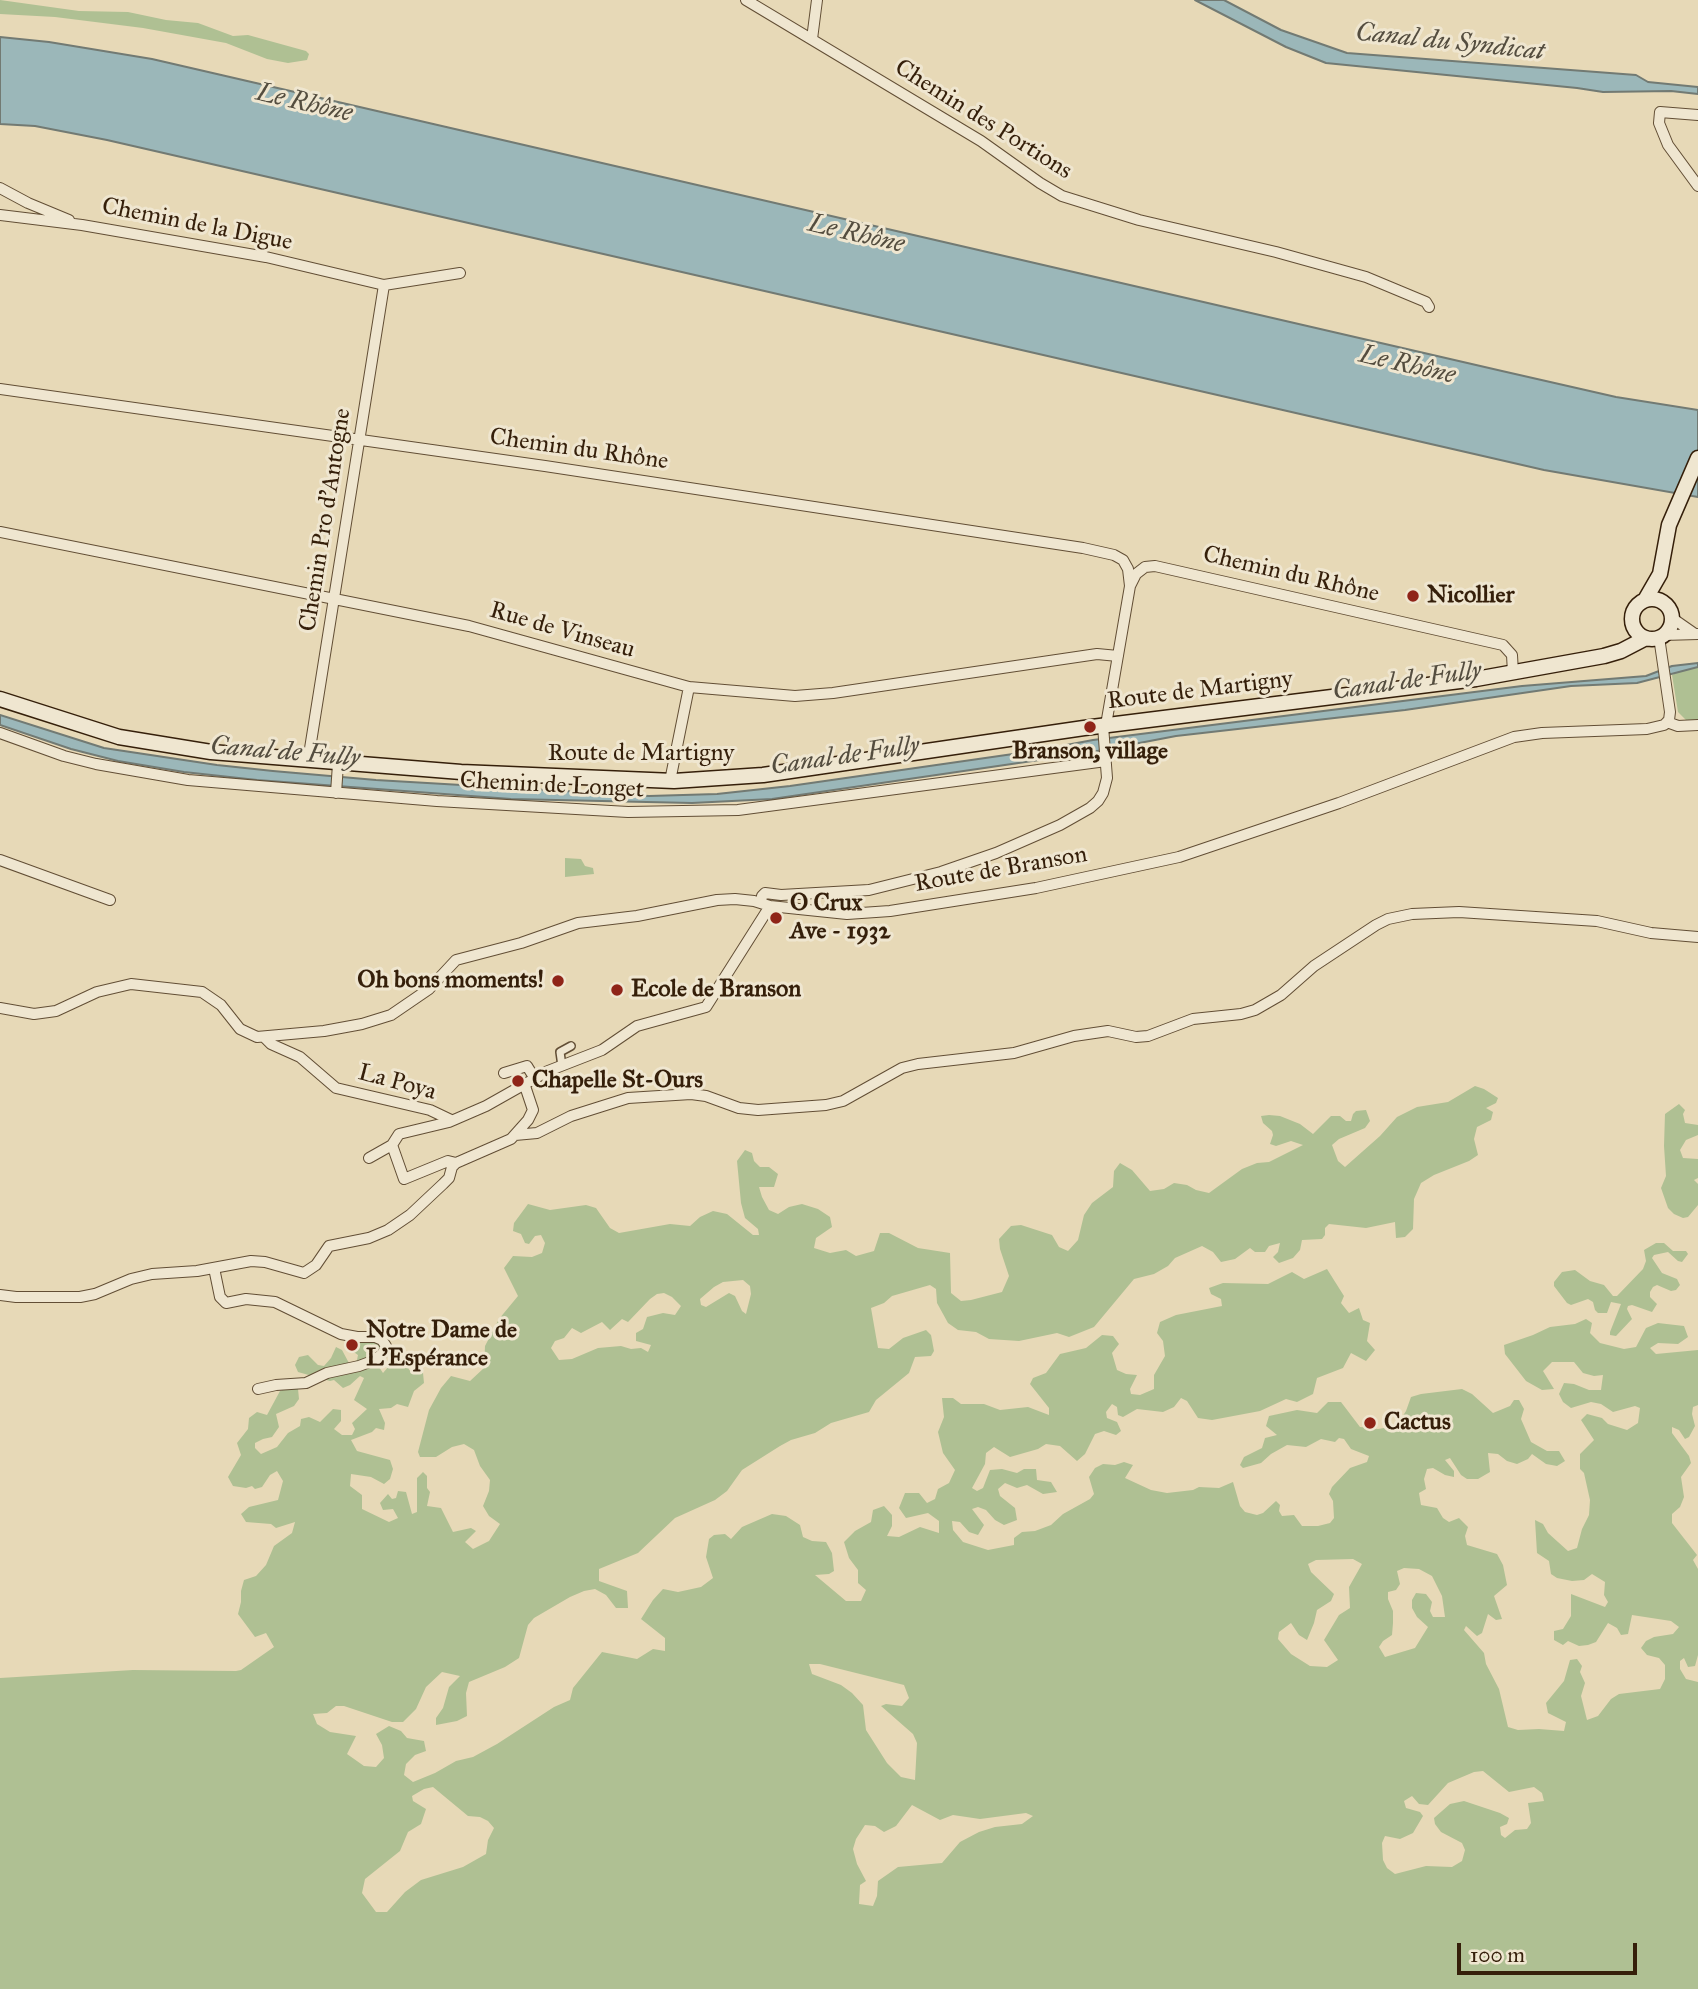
<!DOCTYPE html>
<meta charset="utf-8">
<style>
body{margin:0}
#map{position:relative;width:1698px;height:1989px;overflow:hidden;background:#e7d9b7;font-family:"IM FELL Great Primer",serif}
canvas{display:block}
.scale{position:absolute;left:1457px;top:1943px;width:180px;height:32px;box-sizing:border-box;border:4px solid #351f0a;border-top:0;padding-left:9px;font-size:21px;line-height:24px;white-space:nowrap;color:#351f0a;-webkit-text-stroke:5px #efe6d0;paint-order:stroke}
</style>
<div id="map">
<canvas width="1698" height="1989"></canvas>
<div class="scale">100 m</div>
</div>
<script>
const ctx = document.querySelector('canvas').getContext('2d');
ctx.lineJoin = 'round';
function fillPath(path, color) { ctx.fillStyle = color; ctx.fill(path, 'evenodd'); }
const poly = rows => new Path2D(rows.map(r => 'M' + r).join(''));
function strokePath(path, color, width, dash) { ctx.strokeStyle = color; ctx.lineWidth = width; ctx.lineCap = dash ? 'butt' : 'round'; ctx.setLineDash(dash || []); ctx.stroke(path); }
function write(font, color, halo, rows, align = 'center') {
  ctx.font = font + ' "IM FELL Great Primer",serif'; ctx.lineWidth = 6; ctx.setLineDash([]); ctx.textBaseline = 'middle'; ctx.strokeStyle = halo; ctx.fillStyle = color; for (const [text, x, y, turn = 0] of rows) {
    ctx.save(); ctx.translate(x, y); ctx.rotate((+turn || 0) * Math.PI / 180); ctx.textAlign = isNaN(turn) ? turn : align; if (halo) ctx.strokeText(text, 0, 0); ctx.fillText(text, 0, 0); ctx.restore();
  }
}
const green = poly([
 [0,0,79,11,128,12,166,20,198,23,233,36,248,35,306,51,309,54,307,60,288,63,267,59,226,43,143,28,55,17,0,14],
 [1698,667,1698,720,1687,721,1678,712,1672,675,1685,669],
 [565,858,581,859,585,866,593,868,594,874,565,877],
 [1475,1086,1484,1089,1498,1098,1496,1103,1486,1108,1493,1112,1491,1120,1477,1127,1474,1139,1478,1155,1469,1161,1434,1175,1421,1183,1414,1199,1413,1229,1405,1237,1396,1238,1395,1222,1366,1228,1329,1224,1325,1228,1325,1235,1322,1239,1302,1240,1300,1250,1293,1258,1279,1263,1273,1257,1278,1252,1280,1243,1269,1246,1265,1252,1255,1252,1250,1248,1235,1259,1221,1262,1213,1252,1202,1246,1175,1258,1168,1266,1154,1274,1134,1279,1094,1327,1069,1337,1057,1333,1019,1341,989,1339,976,1332,958,1330,948,1323,937,1303,936,1289,930,1285,892,1296,884,1303,871,1308,878,1348,889,1349,903,1338,926,1330,931,1335,934,1351,931,1356,915,1357,909,1373,876,1400,869,1412,831,1423,815,1433,791,1440,780,1446,742,1470,727,1491,715,1500,675,1518,638,1553,599,1569,599,1581,627,1591,628,1608,616,1608,606,1595,595,1589,584,1591,570,1597,534,1618,528,1625,519,1658,505,1667,469,1682,466,1693,467,1716,457,1721,436,1725,436,1718,443,1708,449,1687,460,1676,442,1672,426,1687,416,1709,403,1722,392,1722,344,1706,336,1706,327,1713,313,1714,317,1724,330,1732,356,1736,347,1754,364,1766,376,1767,384,1758,382,1745,376,1734,389,1726,401,1731,407,1738,424,1741,426,1751,415,1755,406,1764,404,1775,413,1782,435,1773,456,1761,473,1757,497,1744,554,1707,570,1700,573,1688,602,1652,637,1659,653,1649,665,1651,665,1638,641,1619,653,1600,663,1589,678,1592,701,1587,713,1578,706,1557,709,1539,714,1535,725,1534,731,1539,742,1527,772,1514,786,1516,800,1525,803,1537,812,1541,826,1542,832,1553,834,1571,829,1574,815,1575,846,1601,861,1601,866,1590,858,1583,858,1570,849,1558,844,1542,855,1531,871,1522,873,1510,884,1506,892,1515,892,1526,887,1536,899,1537,920,1527,939,1533,939,1521,928,1513,906,1518,899,1508,905,1493,919,1493,927,1503,935,1499,938,1489,949,1483,955,1470,943,1453,938,1432,944,1417,942,1398,953,1398,961,1404,984,1404,1000,1410,1028,1407,1049,1415,1049,1408,1030,1384,1033,1378,1046,1373,1060,1354,1086,1348,1102,1335,1113,1336,1119,1344,1112,1353,1117,1370,1126,1374,1137,1375,1130,1389,1131,1394,1140,1395,1154,1389,1154,1375,1165,1356,1163,1341,1157,1333,1160,1322,1176,1315,1222,1306,1221,1299,1211,1294,1209,1288,1223,1283,1268,1284,1292,1272,1304,1279,1327,1269,1344,1296,1341,1303,1349,1313,1359,1308,1363,1320,1370,1323,1367,1341,1375,1350,1366,1361,1351,1353,1343,1368,1317,1378,1313,1394,1297,1402,1286,1399,1260,1411,1212,1420,1198,1418,1187,1401,1181,1398,1174,1407,1163,1412,1137,1409,1123,1417,1118,1415,1117,1407,1112,1404,1106,1412,1107,1418,1117,1422,1121,1431,1116,1435,1104,1431,1095,1434,1085,1454,1077,1461,1060,1446,1046,1444,1038,1449,1010,1457,994,1447,986,1453,985,1464,972,1488,977,1491,983,1488,990,1470,1002,1469,1017,1473,1024,1469,1036,1469,1037,1480,1051,1482,1057,1492,1043,1494,1027,1485,1017,1488,1005,1483,998,1489,1000,1496,1015,1508,1017,1520,1004,1525,995,1520,986,1510,978,1507,972,1509,984,1525,978,1535,969,1532,960,1522,952,1521,953,1530,963,1542,988,1550,1014,1545,1014,1538,1022,1532,1035,1531,1051,1525,1063,1514,1090,1499,1094,1494,1089,1477,1095,1468,1103,1464,1115,1465,1124,1462,1133,1465,1125,1478,1151,1490,1167,1493,1193,1490,1199,1487,1219,1488,1233,1482,1240,1506,1245,1512,1257,1515,1263,1513,1276,1501,1280,1505,1279,1511,1282,1516,1294,1515,1302,1526,1318,1526,1330,1523,1334,1518,1333,1501,1329,1494,1332,1487,1350,1468,1367,1462,1369,1456,1351,1449,1344,1439,1339,1438,1335,1442,1321,1439,1306,1447,1287,1445,1271,1454,1261,1463,1243,1468,1240,1465,1244,1457,1262,1448,1265,1438,1277,1435,1266,1426,1269,1416,1297,1410,1317,1413,1328,1402,1341,1402,1360,1427,1378,1429,1390,1427,1399,1422,1406,1411,1411,1397,1421,1394,1462,1389,1472,1394,1493,1413,1510,1406,1514,1400,1519,1400,1524,1409,1521,1419,1531,1442,1547,1451,1559,1451,1565,1461,1557,1466,1546,1464,1532,1454,1528,1459,1517,1464,1507,1461,1498,1454,1488,1453,1490,1472,1478,1479,1467,1479,1461,1475,1450,1458,1445,1460,1454,1471,1454,1477,1445,1475,1433,1468,1427,1469,1424,1479,1426,1489,1419,1493,1421,1505,1437,1508,1443,1518,1449,1522,1459,1518,1468,1527,1465,1536,1467,1545,1497,1554,1503,1565,1507,1585,1494,1596,1502,1619,1496,1620,1488,1614,1482,1633,1477,1636,1466,1626,1464,1630,1484,1653,1486,1664,1499,1689,1508,1727,1518,1730,1539,1729,1564,1731,1566,1722,1548,1713,1546,1703,1564,1681,1570,1660,1577,1659,1582,1666,1580,1672,1585,1683,1581,1696,1587,1720,1598,1716,1611,1699,1619,1694,1660,1689,1665,1679,1665,1665,1659,1658,1647,1655,1641,1648,1646,1641,1654,1637,1673,1634,1679,1627,1671,1621,1632,1615,1628,1634,1621,1635,1617,1628,1608,1623,1596,1642,1588,1645,1579,1646,1568,1641,1563,1645,1554,1640,1554,1631,1563,1629,1571,1616,1571,1594,1605,1607,1608,1602,1604,1595,1605,1582,1592,1574,1584,1580,1572,1581,1557,1578,1551,1574,1549,1561,1537,1553,1535,1520,1543,1524,1548,1533,1568,1551,1577,1548,1582,1529,1589,1515,1590,1500,1584,1473,1580,1469,1580,1454,1594,1440,1581,1420,1587,1414,1602,1418,1608,1424,1627,1430,1638,1423,1640,1408,1635,1406,1613,1412,1601,1404,1591,1402,1571,1408,1563,1402,1559,1394,1564,1383,1574,1384,1589,1390,1601,1390,1603,1375,1594,1376,1583,1373,1574,1362,1552,1362,1543,1371,1554,1389,1542,1390,1526,1381,1505,1354,1504,1345,1533,1335,1550,1327,1575,1324,1586,1319,1592,1323,1590,1333,1600,1343,1624,1349,1636,1347,1646,1328,1658,1323,1684,1326,1688,1337,1678,1344,1658,1343,1650,1348,1656,1354,1698,1350,1698,1405,1693,1407,1692,1414,1695,1426,1689,1437,1685,1439,1679,1430,1672,1427,1672,1433,1689,1456,1691,1463,1681,1477,1684,1497,1680,1507,1672,1514,1672,1523,1697,1555,1693,1560,1698,1569,1698,1655,1695,1666,1688,1667,1684,1658,1680,1661,1680,1669,1686,1679,1698,1682,1698,1989,0,1989,0,1678,133,1670,236,1671,241,1670,274,1647,266,1633,255,1637,238,1614,241,1602,241,1591,244,1580,256,1576,266,1565,274,1546,292,1533,295,1522,276,1528,271,1524,246,1522,241,1514,249,1507,278,1500,283,1481,277,1471,270,1475,262,1487,255,1489,252,1486,246,1488,233,1486,228,1477,241,1455,237,1443,248,1429,249,1418,257,1412,267,1415,280,1391,289,1387,298,1389,299,1399,294,1406,276,1414,279,1427,272,1437,263,1439,255,1443,255,1448,261,1454,277,1447,288,1433,300,1426,301,1419,309,1417,320,1422,333,1409,341,1410,341,1421,334,1429,342,1435,352,1435,355,1429,352,1423,367,1409,354,1400,364,1378,360,1376,350,1385,343,1388,334,1380,330,1381,298,1372,295,1365,299,1357,308,1355,318,1365,324,1366,331,1358,336,1347,342,1350,350,1365,357,1360,358,1355,345,1346,348,1338,377,1341,382,1349,373,1366,379,1367,383,1373,401,1352,406,1353,409,1370,423,1373,424,1383,414,1391,408,1407,397,1404,391,1408,379,1409,385,1423,384,1430,376,1428,372,1432,351,1440,357,1451,390,1460,393,1469,390,1479,384,1484,371,1477,351,1474,350,1486,362,1495,362,1509,389,1522,398,1518,393,1509,383,1510,380,1503,388,1494,392,1499,396,1498,398,1491,406,1492,412,1514,417,1512,417,1478,423,1472,427,1476,427,1488,430,1492,427,1506,441,1508,453,1532,471,1528,476,1531,465,1542,473,1549,489,1541,500,1524,489,1516,483,1506,489,1491,490,1480,480,1466,474,1450,464,1444,452,1447,436,1457,420,1457,418,1452,429,1410,441,1388,451,1376,470,1381,484,1368,485,1346,499,1319,518,1296,504,1268,513,1256,532,1257,542,1253,545,1243,541,1235,535,1236,529,1244,525,1243,521,1234,513,1231,514,1223,528,1204,550,1210,586,1205,596,1208,610,1228,619,1233,670,1224,690,1226,700,1217,713,1211,727,1214,753,1235,759,1235,758,1229,745,1218,741,1203,737,1161,745,1150,752,1153,754,1161,760,1167,769,1167,778,1174,774,1187,759,1187,762,1197,769,1210,778,1214,789,1207,802,1204,818,1209,830,1217,832,1227,816,1238,814,1248,830,1253,846,1250,856,1256,874,1251,880,1233,889,1233,918,1248,950,1253,951,1293,961,1301,971,1300,1002,1292,1009,1276,1000,1249,999,1239,1011,1226,1021,1225,1052,1235,1059,1247,1068,1251,1078,1240,1084,1215,1092,1203,1113,1187,1114,1171,1120,1163,1132,1170,1150,1191,1164,1189,1174,1183,1187,1185,1196,1190,1209,1193,1242,1169,1257,1163,1269,1162,1303,1145,1291,1141,1276,1146,1270,1144,1273,1135,1272,1131,1263,1123,1261,1116,1269,1115,1280,1116,1300,1124,1313,1134,1331,1116,1340,1116,1346,1121,1351,1121,1353,1114,1356,1111,1366,1110,1370,1121,1365,1128,1339,1139,1332,1145,1338,1161,1345,1167,1380,1136,1397,1117,1417,1107,1448,1102],
 [743,1280,750,1286,751,1294,746,1314,742,1311,735,1296,729,1293,706,1307,701,1305,700,1299,714,1287,723,1282],
 [664,1293,672,1297,681,1306,675,1315,663,1313,647,1317,643,1329,636,1333,636,1341,651,1345,648,1352,641,1348,631,1349,621,1346,598,1348,572,1359,559,1360,551,1348,555,1341,564,1338,572,1328,581,1333,602,1322,610,1330,622,1319,628,1322,650,1299,657,1294],
 [1353,1559,1362,1564,1349,1587,1350,1608,1339,1615,1324,1640,1338,1660,1327,1667,1310,1666,1291,1654,1278,1639,1279,1632,1291,1623,1299,1635,1307,1640,1314,1623,1317,1610,1331,1601,1334,1594,1311,1572,1308,1564,1316,1560],
 [1404,1568,1419,1569,1432,1576,1442,1596,1445,1617,1433,1617,1430,1611,1432,1602,1426,1594,1416,1593,1412,1600,1412,1608,1417,1617,1428,1627,1415,1648,1385,1657,1379,1647,1383,1641,1392,1635,1393,1623,1393,1611,1388,1599,1388,1592,1396,1590,1400,1584,1397,1571],
 [809,1664,820,1664,904,1685,909,1698,902,1706,886,1704,881,1706,913,1734,917,1743,915,1780,901,1777,887,1763,866,1730,863,1705,852,1693,841,1685,812,1674],
 [1483,1771,1509,1792,1534,1787,1542,1793,1544,1801,1528,1803,1531,1823,1527,1829,1515,1830,1505,1838,1501,1835,1500,1827,1507,1824,1509,1818,1500,1813,1464,1801,1450,1804,1434,1818,1435,1824,1441,1832,1462,1843,1465,1850,1462,1861,1452,1867,1426,1866,1395,1874,1387,1868,1383,1860,1382,1843,1385,1836,1400,1839,1413,1833,1423,1816,1420,1812,1406,1808,1404,1801,1412,1796,1419,1804,1428,1805,1448,1783,1474,1772],
 [433,1787,468,1816,480,1817,488,1821,494,1828,488,1840,486,1854,463,1867,421,1880,405,1892,387,1912,376,1912,362,1893,365,1879,400,1851,408,1832,421,1824,426,1809,413,1801,412,1796,424,1789],
 [912,1805,940,1820,953,1815,980,1819,1026,1813,1033,1816,1022,1824,995,1827,979,1832,960,1842,942,1863,898,1867,878,1881,877,1896,873,1906,859,1904,860,1885,866,1881,857,1864,853,1849,856,1839,865,1825,875,1826,884,1832,896,1826],
 [1679,1104,1685,1110,1683,1114,1685,1123,1698,1125,1698,1135,1686,1140,1680,1150,1683,1158,1698,1159,1698,1178,1694,1180,1698,1184,1698,1205,1688,1217,1683,1218,1674,1214,1668,1208,1661,1188,1666,1176,1664,1146,1665,1114],
 [1656,1243,1664,1243,1673,1251,1686,1251,1688,1254,1682,1262,1678,1261,1668,1252,1654,1255,1652,1258,1662,1273,1677,1279,1680,1285,1676,1290,1671,1291,1657,1285,1653,1287,1650,1292,1650,1297,1657,1304,1652,1312,1632,1305,1628,1306,1627,1309,1632,1319,1616,1336,1610,1335,1610,1332,1621,1304,1611,1302,1607,1313,1598,1313,1595,1310,1593,1302,1588,1299,1571,1305,1567,1303,1554,1286,1554,1282,1562,1272,1575,1270,1590,1281,1604,1285,1613,1296,1617,1296,1643,1269,1646,1261,1644,1250]
]);
const water = poly([
 [1195,0,1224,0,1281,30,1347,53,1636,75,1648,82,1698,87,1698,94,1671,91,1603,92,1577,88,1326,63,1286,47,1195,0],
 [0,37,49,42,152,59,1502,371,1616,397,1698,410,1698,497,1544,470,107,140,35,126,0,124,0,37],
 [1698,663,1698,667,1637,683,1571,686,1405,710,1176,736,1087,753,772,799,692,803,511,799,257,780,184,772,118,761,71,749,0,725,0,715,104,748,217,765,273,771,376,780,649,796,717,794,790,786,1034,751,1093,740,1522,686,1646,676,1672,666,1698,663]
]);
const pedestrian = poly([
 [562,1066,560,1052,571,1046]
]);
const minor = poly([
 [746,0,981,141,1040,183,1062,196,1139,220,1276,252,1366,277,1426,302,1429,307],
 [812,39,817,0],
 [1698,115,1660,112,1659,123,1668,145,1698,186],
 [0,188,28,203,69,220],
 [0,215,82,225,266,257,384,285,460,273],
 [0,389,545,466,1083,548,1114,555,1123,560,1128,569,1130,586],
 [0,532,469,626,689,687,795,696,833,693,1097,654,1118,656],
 [1672,618,1695,634],
 [1663,635,1698,634],
 [1667,722,1678,726,1698,725],
 [1106,725,1130,586,1136,574,1145,567,1155,566,1503,645,1512,655,1513,673],
 [0,733,64,756,96,764,188,780,437,801,628,812,738,810,1106,761],
 [308,761,384,285],
 [670,781,689,687],
 [336,793,338,764],
 [0,860,110,900],
 [761,902,762,896,765,893,781,895,869,890,941,872,996,853,1060,825,1090,808,1098,801,1103,793,1107,778,1103,726],
 [0,1008,34,1014,56,1011,97,992,131,984,202,992,221,1005,240,1029,257,1037,324,1031,362,1024,391,1015,429,989,456,960,521,943,578,923,637,916,717,900,735,899,754,901,770,906,847,914,890,911,1036,888,1179,857,1339,803,1514,737,1542,733,1647,729,1664,725,1669,720,1670,712,1659,637],
 [264,1037,271,1044,300,1057,336,1088,430,1110,451,1120],
 [504,1073,527,1066,535,1079],
 [515,1135,537,1133,571,1116,628,1098,691,1094,706,1096,739,1108,758,1110,826,1105,843,1101,902,1068,918,1064,1014,1053,1074,1036,1108,1031,1136,1037,1148,1036,1193,1019,1241,1014,1255,1010,1281,995,1314,966,1376,925,1388,919,1412,914,1459,912,1597,921,1651,933,1698,937],
 [392,1145,404,1179,448,1161,456,1163],
 [369,1158,392,1145,399,1134,449,1122,486,1106,548,1071,602,1050,637,1026,706,1007,770,906],
 [214,1268,220,1297,226,1303,246,1299,275,1302,341,1334,357,1337,375,1337,382,1340,386,1346,385,1351,375,1360,359,1366,327,1373,306,1383,276,1385,258,1389],
 [0,1295,16,1297,80,1297,95,1294,131,1279,152,1274,197,1271,251,1261,265,1262,304,1273,316,1265,329,1246,369,1238,388,1230,410,1215,443,1184,449,1178,452,1167,456,1163,511,1139,528,1120,533,1110,525,1086]
]);
const secondary = poly([
 '1632 619a20 20 0 1 1 40 0a20 20 0 1 1-40 0Z',
 [1645,600,1660,574,1669,525,1698,458],
 [0,699,119,737,211,752,461,772,674,781,763,775,1084,728,1476,679,1604,656,1621,651,1646,638]
]);
const markers = [
 [1413,596,7,"#8f2418"],
 [1090,727,7,"#8f2418"],
 [776,918,7,"#8f2418"],
 [558,981,7,"#8f2418"],
 [617,990,7,"#8f2418"],
 [518,1081,7,"#8f2418"],
 [352,1345,7,"#8f2418"],
 [1370,1423,7,"#8f2418"]
];
const streetNames = [
 ["Chemin des Portions",983,120,32],
 ["Chemin de la Digue",197,225,11],
 ["Chemin du Rhône",579,450,8],
 ["Chemin Pro d'Antogne",326,520,-81],
 ["Chemin du Rhône",1291,575,13],
 ["Rue de Vinseau",562,631,16],
 ["Route de Martigny",1200,691,-7],
 ["Route de Martigny",641,754],
 ["Chemin de Longet",552,786,3],
 ["Route de Branson",1001,870,-10],
 ["La Poya",397,1083,15]
];
const poiNames = [
 ["Nicollier",1427,596],
 ["Branson, village",1090,752,"center"],
 ["O Crux",790,904],
 ["Ave - 1932",790,932],
 ["Oh bons moments!",544,981,"right"],
 ["Ecole de Branson",631,990],
 ["Chapelle St-Ours",532,1081],
 ["Notre Dame de",366,1331],
 ["L'Espérance",366,1359],
 ["Cactus",1384,1423]
];
const waterNames = [
 ["Canal du Syndicat",1450,43,6],
 ["Le Rhône",304,104,13],
 ["Le Rhône",856,235,13],
 ["Le Rhône",1407,366,13],
 ["Canal de Fully",1407,682,-8],
 ["Canal de Fully",285,753,5],
 ["Canal de Fully",845,757,-8]
];
fillPath(green, '#afc093');
fillPath(water, '#9bb7b9');
strokePath(water, '#727a73', 2);
strokePath(pedestrian, '#624e35', 10);
strokePath(minor, '#624e35', 12);
strokePath(secondary, '#351f0a', 17);
strokePath(pedestrian, '#efe6d0', 7);
strokePath(minor, '#efe6d0', 10);
strokePath(secondary, '#efe6d0', 14);
for (const [x, y, r, color] of markers) { const dot = new Path2D(); dot.arc(x, y, r, 0, 2 * Math.PI); ctx.fillStyle = color; ctx.fill(dot); strokePath(dot, '#efe6d0', 2.5); }
write('24px', '#351f0a', '#efe6d0', streetNames);
write('bold 24px', '#351f0a', '#efe6d0', poiNames, 'left');
write('italic 26px', '#544d3f', '#efe6d0', waterNames);
</script>
